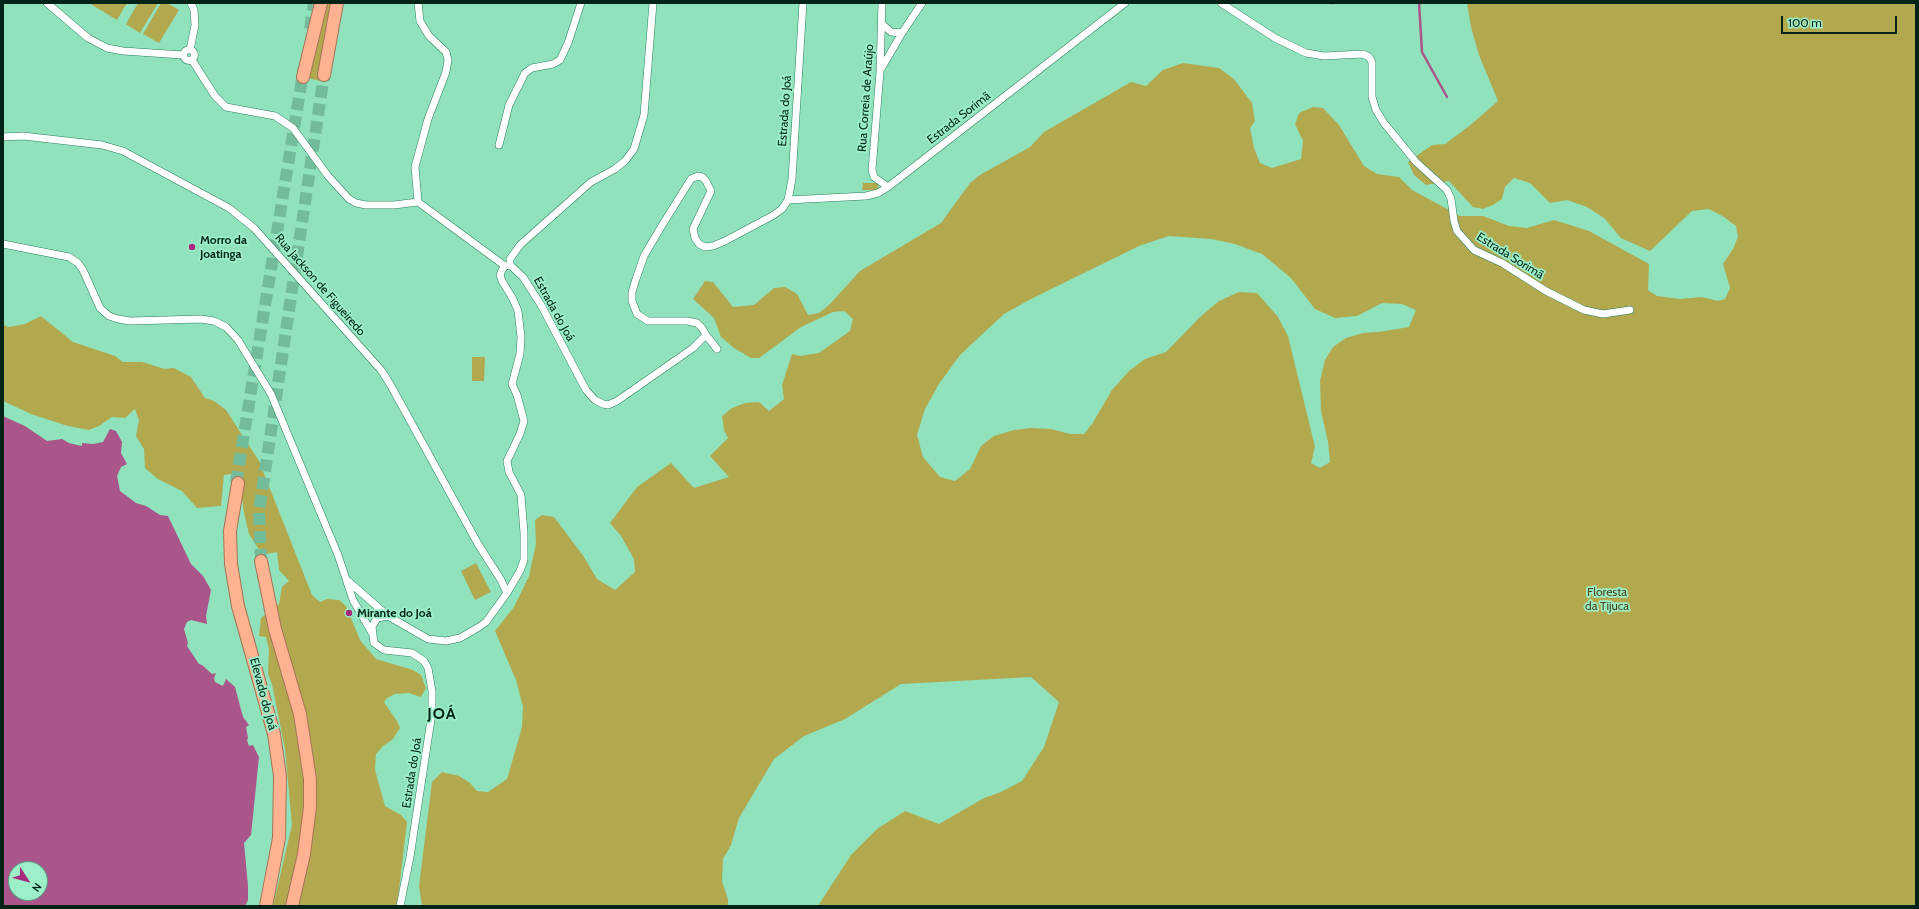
<!DOCTYPE html>
<meta charset="utf-8">
<style>
body{margin:0}
#map{position:relative;width:1919px;height:909px;overflow:hidden;background:#8fe2bc;font-family:Cabin,sans-serif}
canvas{display:block}
.frame{position:absolute;inset:0;border:4px solid #012417;pointer-events:none}
.north{position:absolute;left:8px;top:861px;width:40px;height:40px;box-sizing:border-box;background:#9cefc9;border:1px solid #5e9e82;border-radius:50%;rotate:126deg;font-size:11px;font-weight:700;line-height:16px;text-align:center;color:#012417}
.north::after{content:'';display:block;margin:auto;width:14px;height:18px;background:#a62b7f;clip-path:polygon(50% 0,100% 100%,50% 72%,0 100%)}
.scale{position:absolute;left:1781px;top:16px;width:116px;height:18px;box-sizing:border-box;border:2px solid #012417;border-top:0;padding-left:5px;font-size:12px;line-height:14px;white-space:nowrap;color:#012417;-webkit-text-stroke:3px #9cefc9;paint-order:stroke}
</style>
<div id="map">
<canvas width="1919" height="909"></canvas>
<div class="frame"></div>
<div class="north">N</div>
<div class="scale">100 m</div>
</div>
<script>
const ctx = document.querySelector('canvas').getContext('2d');
ctx.lineJoin = 'round';
function fillPath(path, color) { ctx.fillStyle = color; ctx.fill(path, 'evenodd'); }
const poly = rows => new Path2D(rows.map(r => 'M' + r).join(''));
function strokePath(path, color, width, dash) { ctx.strokeStyle = color; ctx.lineWidth = width; ctx.lineCap = dash ? 'butt' : 'round'; ctx.setLineDash(dash || []); ctx.stroke(path); }
function write(font, color, halo, rows, align = 'center') {
  ctx.font = font + ' Cabin,sans-serif'; ctx.lineWidth = 3.5; ctx.setLineDash([]); ctx.textBaseline = 'middle'; ctx.strokeStyle = halo; ctx.fillStyle = color; for (const [text, x, y, turn = 0] of rows) {
    ctx.save(); ctx.translate(x, y); ctx.rotate((+turn || 0) * Math.PI / 180); ctx.textAlign = isNaN(turn) ? turn : align; if (halo) ctx.strokeText(text, 0, 0); ctx.fillText(text, 0, 0); ctx.restore();
  }
}
const green = poly([
 [89,3,127,3,117,20],
 [138,3,158,3,140,33,126,24],
 [161,3,167,3,179,10,159,43,143,34],
 [327,3,333,3,320,81,308,78],
 [1467,3,1916,3,1916,906,818,906,851,855,877,829,905,811,939,824,984,798,1001,792,1022,781,1044,747,1059,702,1031,677,901,684,845,719,804,736,774,759,739,818,731,845,723,859,722,881,728,899,728,906,422,906,419,886,432,782,442,772,459,776,470,783,477,791,488,792,507,779,512,762,522,727,523,707,516,680,495,631,514,607,529,576,536,544,535,520,542,515,554,517,584,557,597,579,615,590,635,572,634,559,621,536,610,523,637,487,671,463,694,488,729,477,710,456,728,438,724,430,722,416,732,408,745,403,759,402,769,411,784,399,782,385,792,354,800,356,819,353,850,331,853,319,844,311,833,312,801,327,759,358,751,358,734,348,721,337,714,318,693,299,705,281,713,282,733,307,754,305,774,288,785,287,797,294,808,315,819,313,830,304,860,271,941,223,970,183,980,175,1030,147,1044,132,1131,82,1146,86,1163,70,1183,63,1219,68,1234,79,1252,103,1255,121,1250,128,1254,148,1260,163,1272,168,1301,159,1303,141,1295,124,1299,113,1313,107,1323,108,1339,125,1364,166,1377,174,1399,177,1412,190,1460,216,1483,216,1509,226,1527,228,1554,220,1589,231,1649,264,1648,290,1657,296,1680,299,1702,297,1718,301,1725,299,1730,288,1723,264,1733,249,1738,237,1736,226,1724,217,1709,209,1692,211,1650,251,1621,238,1604,218,1587,207,1567,200,1550,203,1530,183,1514,178,1505,187,1502,199,1493,205,1483,209,1473,207,1449,181,1426,185,1414,175,1408,162,1432,145,1445,144,1468,127,1498,101,1479,55,1471,27],
 [1169,236,1211,239,1235,244,1262,254,1291,278,1315,309,1335,318,1357,316,1382,303,1402,304,1416,310,1409,327,1379,332,1363,333,1346,338,1333,347,1325,360,1320,381,1321,411,1328,442,1330,462,1320,468,1311,463,1315,447,1288,336,1278,317,1257,293,1239,292,1219,301,1200,317,1166,352,1145,359,1129,371,1112,390,1092,424,1084,434,1070,434,1051,429,1032,428,1014,430,994,436,981,446,970,469,955,481,940,477,923,457,917,435,925,409,939,384,960,355,1004,314,1031,299,1139,246],
 [863,183,878,183,878,188,875,190,862,190],
 [41,316,73,342,115,356,123,362,142,362,165,369,174,368,191,377,205,398,214,401,226,410,259,461,312,595,320,602,327,599,339,600,346,606,360,640,376,659,413,670,421,675,426,688,421,697,409,693,395,694,387,698,384,702,397,721,400,728,393,739,383,746,376,754,375,770,385,806,401,815,407,822,397,906,273,906,292,825,285,749,272,684,268,674,269,649,266,637,259,636,261,618,279,604,282,587,289,581,279,570,277,552,266,554,258,548,249,534,244,513,240,482,232,474,224,475,221,506,197,508,182,491,158,479,145,468,144,449,136,436,139,420,135,409,125,418,112,417,99,426,89,430,68,426,31,414,3,401,3,325,9,327,25,324],
 [472,357,485,357,484,381,472,381],
 [476,563,491,592,475,600,461,571]
]);
const water = poly([
 [3,415,5,417,25,426,47,441,62,439,69,443,82,446,82,443,93,444,103,442,110,429,116,431,122,442,121,453,127,464,121,467,117,476,120,491,136,503,146,506,160,515,168,516,191,564,203,576,211,590,206,616,207,624,191,620,187,622,184,629,188,643,187,646,199,664,202,665,212,674,216,673,214,678,215,682,223,686,226,679,235,687,243,717,249,725,246,727,248,738,247,740,249,746,253,745,259,757,251,835,244,843,248,886,248,900,245,906,3,906],
 [16,869,40,869,40,893,16,893]
]);
const stream = poly([
 [1331,3,1333,3],
 [1419,3,1422,52,1447,97]
]);
const trunkTunnel = poly([
 [310,29,314,3],
 [236,483,304,67],
 [261,561,259,512,324,75]
]);
const minor = poly([
 [47,3,88,38,107,48,123,51,183,55],
 [882,3,880,72,872,170,874,177,888,187],
 [1221,3,1275,38,1306,53,1324,56,1363,54,1369,57,1372,62,1372,97,1376,110,1384,123,1416,162,1447,190,1451,199,1454,221,1457,231,1474,250,1502,263,1546,291,1584,310,1603,314,1630,310],
 [882,24,891,32,902,33],
 '183.5 55a5.5 5.5 0 1 1 11 0a5.5 5.5 0 1 1-11 0Z',
 [190,50,195,25,194,10,191,3],
 [192,60,215,96,226,107,275,116,293,128,328,176,349,199,356,203,366,205,394,205,418,202,505,266],
 [881,69,902,33,922,3],
 [3,137,23,136,102,145,123,151,229,208,254,228,381,370,390,384,478,544,501,580,507,593],
 [499,145,509,105,525,73,532,68,553,64,560,60,568,43,581,3],
 [788,200,866,196,878,193,888,187,1125,3],
 [418,202,415,167,428,119,446,72,448,60,446,52,429,36,420,21,418,3],
 [3,244,69,257,78,263,83,270,100,308,109,316,118,319,130,321,201,319,214,321,226,327,238,340,271,394,338,555,353,600,372,633],
 [510,265,510,259,520,245,591,182,615,169,625,161,634,149,644,115,653,3],
 [706,335,717,349],
 [348,581,388,616],
 [400,906,410,857,432,713,432,691,428,668,424,661,412,653,384,650,374,643,372,627,377,618,388,616,428,639,446,641,460,638,479,627,486,622,507,593,520,571,524,560,524,533,521,495,509,472,507,461,520,434,524,421,517,395,512,384,520,354,521,337,518,311,513,299,502,281,500,275,502,270,505,266,510,265,523,277,541,305,586,390,595,400,603,404,608,405,617,401,693,348,706,335,702,328,697,323,687,321,648,321,637,314,632,301,632,292,636,279,644,256,661,227,691,179,698,176,702,177,706,181,711,191,693,229,695,238,699,244,705,247,713,246,725,241,772,216,782,209,788,200,792,179,803,3]
]);
const trunk = poly([
 [324,75,337,3],
 [303,77,321,3],
 [238,483,230,531,231,564,238,606,274,734,280,776,279,838,266,906],
 [261,561,275,629,300,714,310,779,310,807,304,854,292,906]
]);
const markers = [
 [192,247,4,"#a62b7f"],
 [349,613,4,"#a62b7f"]
];
const streetNames = [
 ["Rua Correia de Araújo",866,98,-86],
 ["Estrada do Joá",785,111,-86],
 ["Estrada Sorimã",959,118,-38],
 ["Estrada Sorimã",1510,256,32],
 ["Rua Jackson de Figueiredo",320,285,49],
 ["Estrada do Joá",554,309,61],
 ["Elevado do Joá",263,694,75],
 ["Estrada do Joá",412,773,-81]
];
const poiNames = [
 ["Morro da",200,240],
 ["Joatinga",200,254],
 ["Mirante do Joá",357,613]
];
const parkNames = [
 ["Floresta",1607,592],
 ["da Tijuca",1607,606]
];
const districtNames = [
 ["JOÁ",442,714]
];
fillPath(green, '#b2a94f');
fillPath(water, '#aa568a');
strokePath(stream, '#aa568a', 2.5);
strokePath(trunkTunnel, '#73bc9b', 12, [12, 6]);
strokePath(minor, '#287e5d', 8);
strokePath(trunk, '#a57455', 14);
strokePath(minor, '#fff', 7);
strokePath(trunk, '#feb292', 12);
for (const [x, y, r, color] of markers) { const dot = new Path2D(); dot.arc(x, y, r, 0, 2 * Math.PI); ctx.fillStyle = color; ctx.fill(dot); strokePath(dot, '#9cefc9', 1.5); }
write('12px', '#012417', '#9cefc9', streetNames);
write('bold 12px', '#012417', '#9cefc9', poiNames, 'left');
write('12px', '#494519', '#9cefc9', parkNames);
ctx.letterSpacing = '1px';
write('bold 16px', '#012417', '#9cefc9', districtNames);
ctx.letterSpacing = '0px';
</script>
